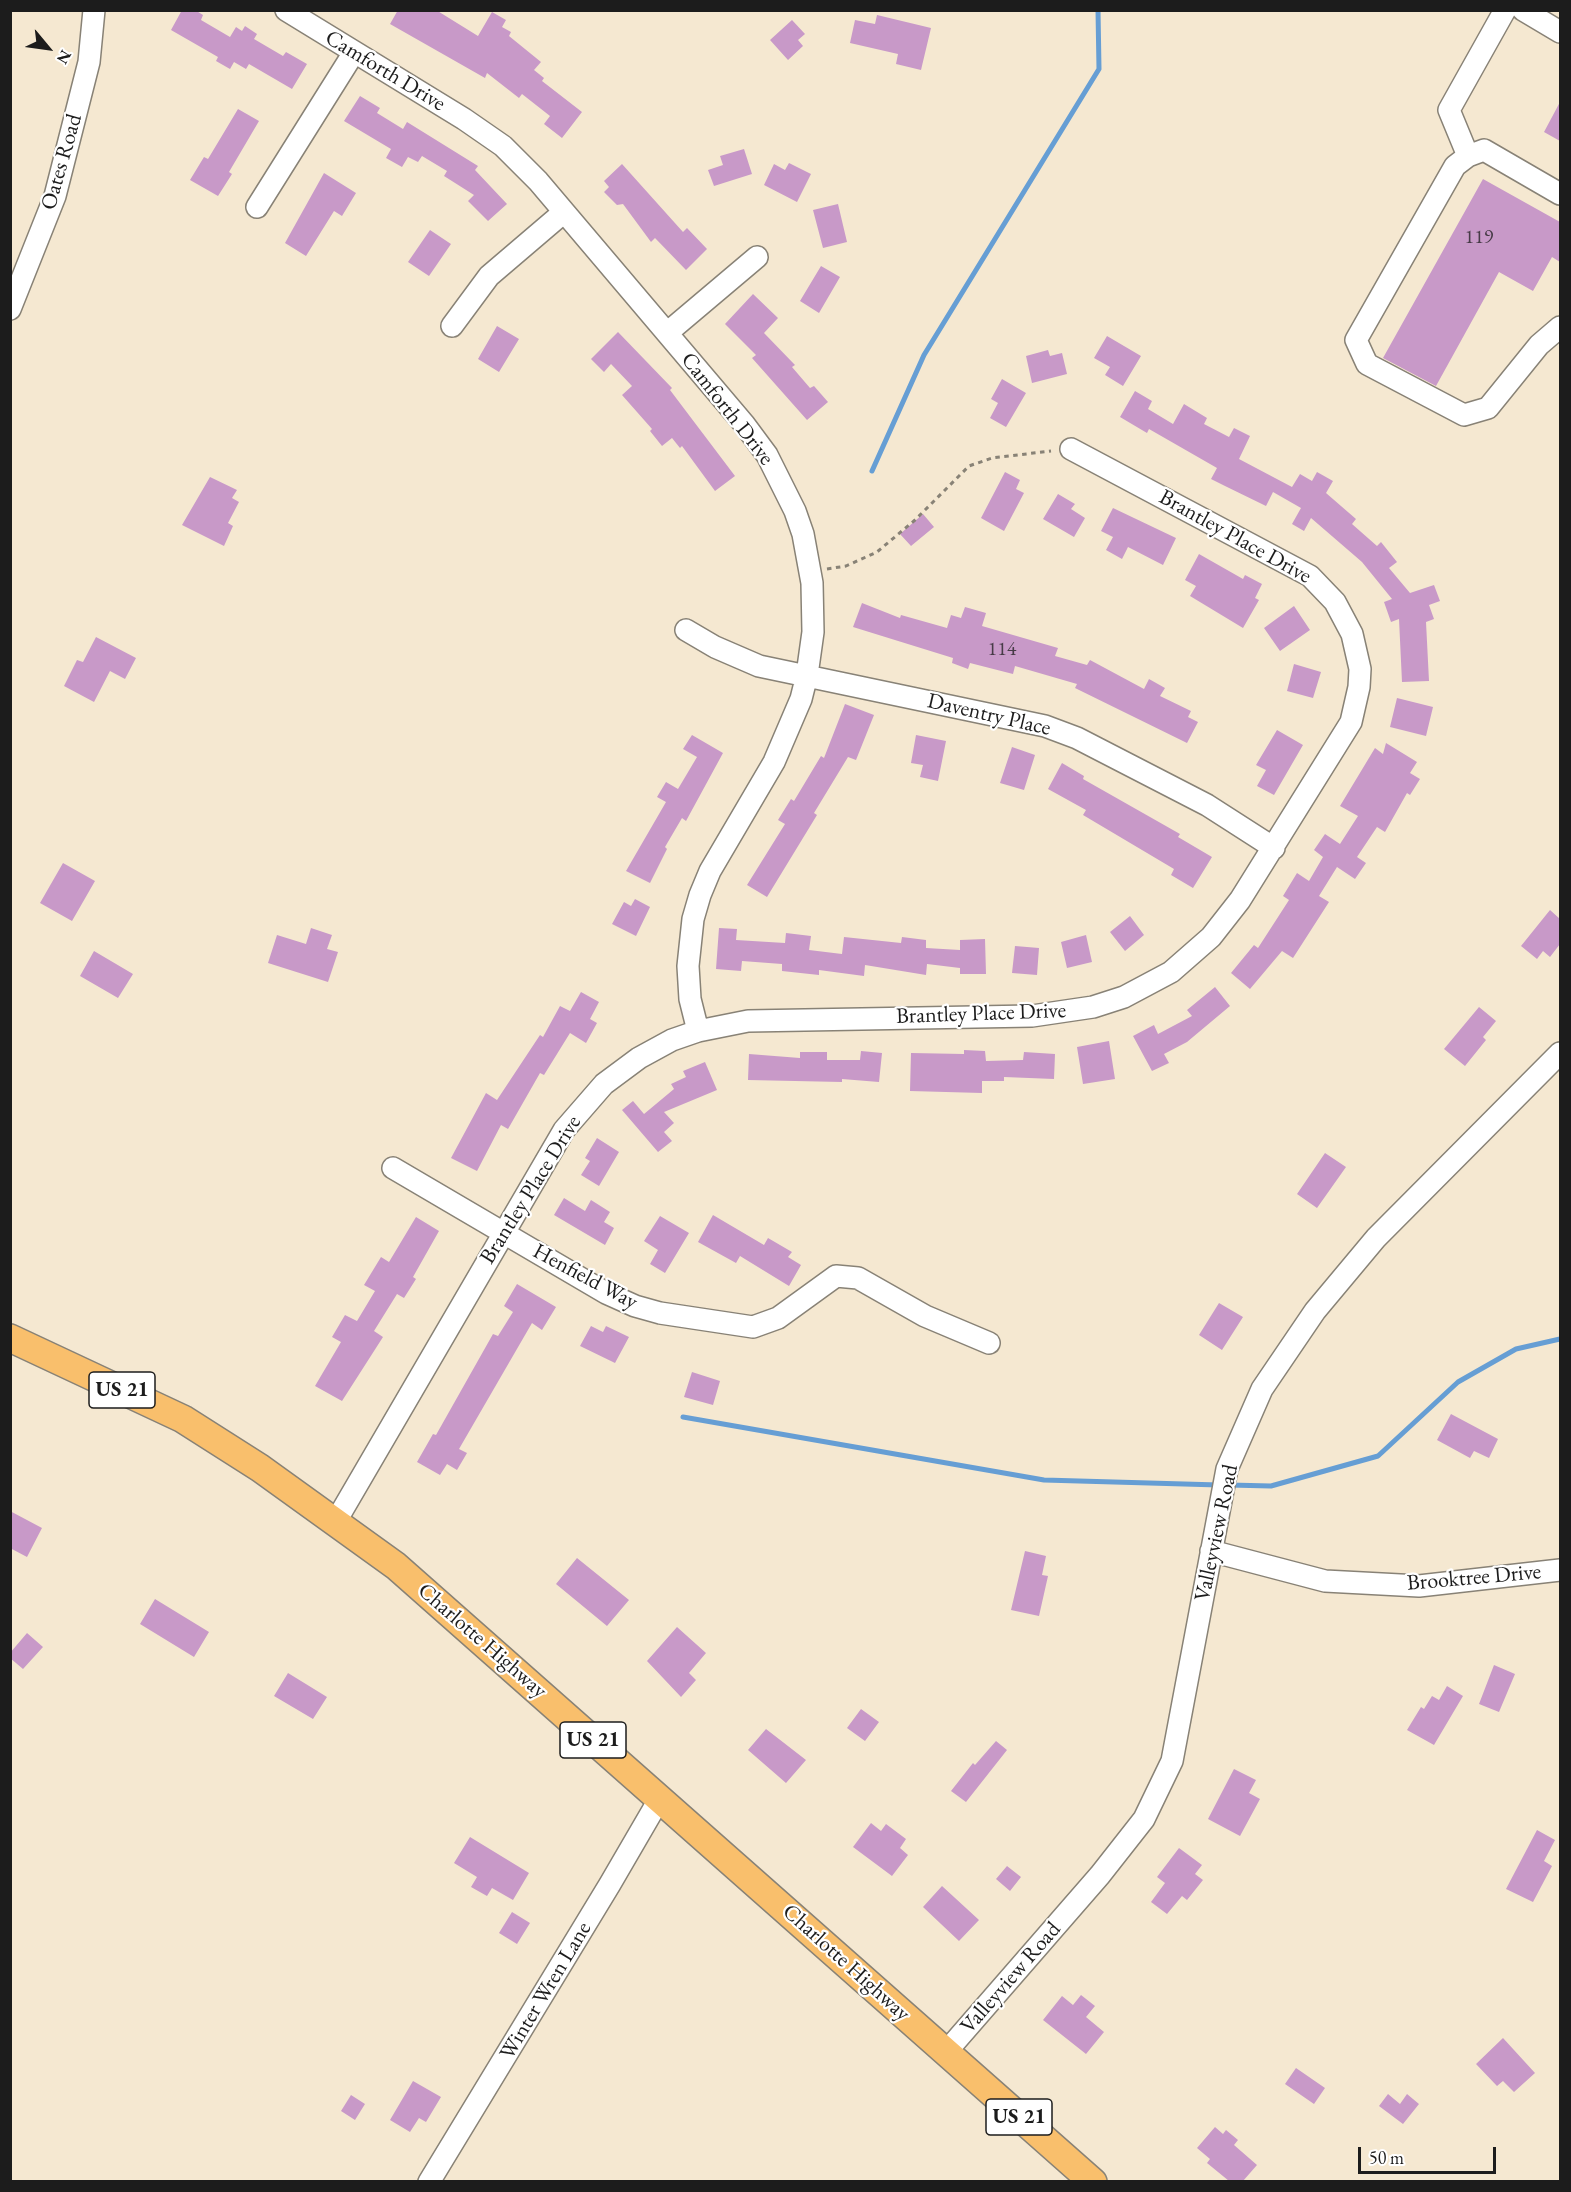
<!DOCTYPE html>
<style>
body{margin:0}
#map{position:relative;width:1571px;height:2192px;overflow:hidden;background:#f5e8d1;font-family:"EB Garamond",serif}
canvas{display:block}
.frame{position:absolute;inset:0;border:12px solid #1c1c1c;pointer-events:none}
.north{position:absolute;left:18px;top:18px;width:60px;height:60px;-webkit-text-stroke:4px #fff;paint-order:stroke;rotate:119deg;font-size:16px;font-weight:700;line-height:24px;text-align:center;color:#1c1c1c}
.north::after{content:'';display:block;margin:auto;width:21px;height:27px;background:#1c1c1c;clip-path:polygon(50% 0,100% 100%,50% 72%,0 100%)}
.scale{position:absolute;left:1358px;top:2147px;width:138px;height:27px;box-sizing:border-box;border:3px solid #1c1c1c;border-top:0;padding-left:8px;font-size:18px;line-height:21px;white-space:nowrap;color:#1c1c1c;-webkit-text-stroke:4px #fff;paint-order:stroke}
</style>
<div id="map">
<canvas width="1571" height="2192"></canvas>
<div class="frame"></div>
<div class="north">N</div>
<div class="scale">50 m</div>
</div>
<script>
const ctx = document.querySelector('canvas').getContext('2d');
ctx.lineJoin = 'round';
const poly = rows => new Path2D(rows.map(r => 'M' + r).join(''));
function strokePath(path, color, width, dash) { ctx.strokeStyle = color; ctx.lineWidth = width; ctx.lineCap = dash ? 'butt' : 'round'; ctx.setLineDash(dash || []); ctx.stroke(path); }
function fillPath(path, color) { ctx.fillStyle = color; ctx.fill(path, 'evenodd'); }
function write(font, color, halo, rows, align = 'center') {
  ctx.font = font + ' "EB Garamond",serif'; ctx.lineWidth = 4.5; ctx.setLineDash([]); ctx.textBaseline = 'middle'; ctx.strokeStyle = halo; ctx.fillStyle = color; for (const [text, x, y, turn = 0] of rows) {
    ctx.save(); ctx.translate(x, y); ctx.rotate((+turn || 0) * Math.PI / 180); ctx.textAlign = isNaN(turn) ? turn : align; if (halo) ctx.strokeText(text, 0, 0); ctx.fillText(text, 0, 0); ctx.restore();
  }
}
const stream = poly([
 [872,471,924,355,1099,69,1098,10],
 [683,1417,1044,1480,1219,1485],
 [1229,1485,1271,1486,1378,1456,1458,1382,1516,1349,1560,1339]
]);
const building = poly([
 [182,10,195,10,203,15,201,20,230,37,236,27,242,31,245,26,257,34,254,39,283,56,286,52,307,64,292,89,249,64,246,69,234,62,230,69,216,61,218,57,171,30],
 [398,10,436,10,478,36,492,12,506,20,502,27,511,32,509,36,541,62,534,70,544,78,542,81,582,112,562,138,544,124,550,116,522,94,519,98,487,73,485,78,390,24],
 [877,15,931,28,921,70,896,64,898,54,850,43,855,20,875,24],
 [792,20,805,34,798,40,803,46,788,60,770,40],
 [360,96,380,108,377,113,403,129,407,122,478,166,475,170,507,204,488,221,468,201,474,195,444,176,447,171,422,156,418,162,408,157,402,167,386,158,391,149,344,121],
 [1560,102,1560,141,1544,132],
 [238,109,259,121,229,172,232,174,218,196,190,180,204,157,208,159],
 [744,149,752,174,714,186,708,170,723,165,720,156],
 [789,163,811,174,797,202,764,185,774,164,785,170],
 [622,164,683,232,687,228,707,249,686,270,655,238,651,242,623,204,617,205,604,192,609,187,604,181],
 [324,173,356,193,342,216,334,211,306,256,285,243],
 [1483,179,1560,222,1560,262,1552,257,1533,291,1499,272,1436,386,1383,358],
 [838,204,847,242,823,248,813,210],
 [430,230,451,244,429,276,408,262],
 [821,266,840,277,819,313,800,301],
 [753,294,778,318,764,333,795,365,792,367,810,388,814,386,828,402,807,420,752,358,756,355,725,324],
 [497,326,519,339,499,372,478,359],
 [618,332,672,388,670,390,735,476,715,491,682,446,680,448,672,438,662,446,650,431,652,429,622,395,632,386,611,364,604,372,591,359],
 [1107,336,1141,356,1123,386,1105,375,1110,367,1094,358],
 [1048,350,1050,356,1062,353,1067,374,1032,383,1026,356],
 [1002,379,1026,393,1006,427,990,418,998,403,991,399],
 [1135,391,1152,401,1148,409,1173,424,1184,404,1207,418,1204,424,1229,437,1234,428,1250,436,1239,459,1292,487,1300,474,1312,481,1317,472,1333,481,1326,493,1356,519,1352,524,1377,546,1381,542,1397,562,1389,568,1410,593,1434,585,1440,601,1429,605,1434,619,1426,622,1429,681,1402,682,1399,619,1391,622,1384,602,1392,599,1362,562,1311,518,1304,531,1292,524,1301,508,1273,492,1266,506,1225,486,1211,479,1217,468,1149,429,1147,433,1120,417],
 [1005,472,1020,480,1016,489,1024,493,1004,531,981,518],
 [210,477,237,490,232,498,239,502,228,523,233,526,224,546,182,525],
 [1058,494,1075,504,1071,509,1085,518,1074,537,1043,519],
 [1113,508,1176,538,1163,565,1128,547,1122,559,1106,550,1113,537,1101,531],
 [923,514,934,527,911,546,900,534],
 [1199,554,1243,579,1245,575,1262,584,1255,598,1259,600,1243,628,1190,596,1196,586,1185,580],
 [862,603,900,618,901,615,947,628,951,615,961,618,965,607,986,613,982,626,1058,648,1055,656,1087,665,1090,660,1144,689,1149,679,1165,688,1160,696,1191,711,1188,717,1198,722,1187,743,1075,688,1077,684,1015,666,1013,674,970,663,968,669,952,663,953,658,853,627],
 [1294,606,1310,630,1280,651,1264,628],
 [96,637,136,658,125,679,110,671,94,702,64,686,77,660,83,662],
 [1294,664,1321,672,1313,698,1287,691],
 [1397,698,1433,707,1426,736,1390,727],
 [845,704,874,715,856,760,848,757,814,813,817,815,767,897,747,885,785,824,778,820,791,799,794,801,821,756,824,758],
 [1277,730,1303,745,1274,795,1257,786,1266,770,1256,765],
 [692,735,723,753,686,821,682,818,665,847,667,849,650,883,626,871,666,802,657,797,666,782,678,789,697,757,683,749],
 [916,735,946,741,938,781,920,777,923,765,911,763],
 [1386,743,1417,762,1410,773,1420,779,1410,795,1407,793,1385,832,1377,827,1357,857,1366,863,1355,879,1337,867,1319,896,1329,902,1293,958,1282,951,1250,989,1231,973,1254,945,1258,948,1289,900,1283,896,1297,873,1309,881,1323,857,1314,850,1325,834,1340,844,1358,816,1340,806,1375,748,1383,754],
 [1012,747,1035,755,1024,790,1000,783],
 [1062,763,1084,776,1083,779,1180,834,1178,837,1212,857,1193,888,1171,875,1174,869,1083,815,1086,810,1048,789],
 [63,863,95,881,72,921,40,903],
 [635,899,650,907,636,936,612,924,624,902,631,906],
 [1550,910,1560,919,1560,944,1550,957,1543,951,1537,959,1521,946],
 [1130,916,1144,935,1125,951,1110,932],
 [311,928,332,935,327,949,338,952,328,982,268,963,277,935,306,944],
 [719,928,737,929,736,940,785,943,786,933,811,936,809,950,842,954,844,937,901,943,902,937,926,940,926,948,960,950,960,940,985,939,986,974,960,974,960,968,927,964,926,975,865,965,864,976,819,970,819,975,782,971,782,964,742,961,741,971,716,969],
 [1086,935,1092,962,1067,968,1061,942],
 [1015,946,1039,948,1037,975,1012,973],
 [94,951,133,974,118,998,80,976],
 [1215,987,1230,1006,1187,1042,1164,1054,1169,1063,1152,1071,1133,1036,1154,1025,1158,1034,1192,1016,1187,1010],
 [581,992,599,1002,590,1019,597,1023,586,1043,570,1033,544,1075,540,1073,508,1129,501,1125,477,1171,451,1158,486,1093,497,1100,540,1035,543,1037,560,1006,570,1011],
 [1479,1007,1496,1021,1483,1037,1486,1040,1465,1066,1444,1049],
 [1109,1041,1115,1079,1083,1084,1077,1047],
 [964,1050,985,1051,986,1061,1023,1060,1024,1052,1055,1054,1054,1079,1004,1077,1004,1081,982,1081,982,1093,910,1091,911,1053,964,1054],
 [861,1051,882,1053,879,1082,842,1079,842,1082,748,1080,749,1054,800,1058,800,1052,827,1052,827,1060,860,1060],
 [705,1062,717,1090,664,1112,674,1123,664,1132,672,1141,658,1152,622,1110,633,1101,644,1114,674,1089,671,1084,686,1077,683,1071],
 [597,1138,619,1152,599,1186,581,1175,590,1161,585,1158],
 [1325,1153,1346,1167,1317,1208,1297,1194],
 [564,1198,585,1211,591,1200,610,1212,604,1222,614,1228,605,1245,554,1215],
 [713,1215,764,1245,768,1238,792,1252,788,1257,801,1265,789,1286,740,1256,736,1263,698,1242],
 [660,1216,689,1233,665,1273,650,1264,658,1250,644,1241],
 [416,1217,439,1231,413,1277,416,1279,404,1298,397,1294,374,1331,383,1337,342,1401,315,1386,341,1342,332,1337,345,1315,357,1321,375,1291,364,1285,381,1257,389,1262],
 [517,1284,556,1307,542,1330,532,1323,459,1449,467,1453,457,1470,447,1464,440,1475,417,1462,433,1434,436,1435,493,1334,498,1336,513,1312,504,1306],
 [1219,1303,1243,1317,1222,1350,1199,1335],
 [591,1326,603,1332,606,1326,629,1337,615,1363,580,1346],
 [692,1372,720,1381,713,1405,684,1397],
 [1451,1414,1498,1439,1489,1458,1474,1451,1470,1458,1437,1440],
 [10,1511,42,1528,27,1557,10,1548],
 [1025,1551,1046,1556,1042,1575,1048,1576,1039,1616,1011,1610],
 [577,1558,629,1600,607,1626,556,1584],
 [155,1599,209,1632,194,1657,140,1624],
 [677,1627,706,1653,689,1673,696,1680,681,1697,647,1661],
 [27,1633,43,1647,23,1669,10,1658,10,1653],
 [1494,1665,1515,1674,1499,1712,1479,1704],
 [288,1673,327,1697,313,1719,274,1696],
 [1447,1686,1463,1696,1434,1745,1407,1730,1421,1707,1424,1709,1432,1696,1439,1700],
 [861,1709,879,1722,865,1741,847,1728],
 [766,1729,806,1760,786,1783,748,1750],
 [996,1741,1007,1750,966,1802,951,1791,973,1763,975,1765],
 [1234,1769,1256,1780,1249,1793,1260,1799,1240,1836,1208,1819],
 [871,1823,881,1831,886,1824,906,1839,900,1848,908,1855,892,1876,853,1847],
 [1537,1830,1555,1840,1544,1861,1552,1866,1533,1902,1506,1889],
 [470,1837,529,1873,513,1900,492,1888,487,1896,471,1887,477,1877,454,1863],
 [1179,1848,1202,1865,1195,1874,1203,1880,1187,1900,1182,1896,1167,1914,1151,1902,1165,1883,1157,1877],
 [1007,1866,1021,1877,1010,1891,996,1879],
 [942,1886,979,1920,959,1941,923,1907],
 [512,1912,530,1923,517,1944,499,1933],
 [1081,1995,1095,2006,1086,2017,1104,2032,1086,2054,1043,2020,1062,1996,1073,2005],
 [1503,2038,1535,2073,1514,2092,1503,2081,1497,2086,1476,2064],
 [1296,2068,1325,2088,1314,2104,1285,2084],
 [413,2081,441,2097,426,2122,419,2118,410,2132,390,2120],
 [1388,2094,1400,2104,1407,2094,1419,2104,1403,2124,1379,2106],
 [351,2095,365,2104,355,2120,341,2111],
 [1215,2127,1223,2134,1226,2130,1238,2140,1234,2145,1257,2165,1243,2181,1229,2181,1207,2163,1210,2159,1197,2148]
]);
const path = poly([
 [827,569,846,566,877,552,915,520,969,466,992,458,1051,451]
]);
const minor = poly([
 [286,10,464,119,503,146,538,181,744,424,767,455,795,511,803,534,812,583,813,632,807,675,801,699,774,762,710,871,700,895,693,919,688,966,690,999,698,1031],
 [1523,10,1560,32],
 [1468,156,1449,110,1505,10],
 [1560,194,1484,150,1468,156,1455,166,1356,340,1367,364,1464,415,1488,408,1539,345,1560,327],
 [257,207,353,54],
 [10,309,55,196,89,62,94,10],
 [452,326,489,276,564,212],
 [667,333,757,257],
 [686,630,715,647,759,666,1045,726,1077,738,1207,805,1274,848],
 [393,1168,606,1293,635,1306,660,1313,753,1327,778,1318,836,1276,858,1278,925,1316,989,1343],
 [336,1521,564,1130,604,1084,639,1058,672,1040,698,1031,748,1021,1032,1016,1093,1007,1124,997,1171,972,1211,937,1240,900,1351,722,1359,687,1360,669,1352,634,1335,602,1310,576,1071,449],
 [1211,1551,1325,1581,1419,1586,1560,1570],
 [946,2052,1100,1875,1144,1819,1172,1761,1227,1469,1262,1389,1315,1311,1376,1238,1560,1053],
 [429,2182,610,1884,660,1798]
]);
const major = poly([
 [10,1338,183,1419,260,1468,396,1566,1093,2182]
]);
const numberNames = [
 ["119",1479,238],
 ["114",1002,650]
];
const shields = [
 [122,1390,66],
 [593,1740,66],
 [1019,2117,66]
];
const shieldNames = [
 ["US 21",122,1390],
 ["US 21",593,1740],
 ["US 21",1019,2117]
];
const streetNames = [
 ["Camforth Drive",385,71,31],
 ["Oates Road",62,162,-74],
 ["Camforth Drive",727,409,52],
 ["Brantley Place Drive",1235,537,29],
 ["Daventry Place",989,715,13],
 ["Brantley Place Drive",981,1014,-2],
 ["Brantley Place Drive",531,1190,-58],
 ["Henfield Way",585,1277,28],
 ["Valleyview Road",1217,1533,-78],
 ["Brooktree Drive",1474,1578,-5],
 ["Charlotte Highway",482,1641,41],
 ["Charlotte Highway",846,1963,42],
 ["Valleyview Road",1011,1978,-49],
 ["Winter Wren Lane",546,1991,-59]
];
strokePath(stream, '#669ed4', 5);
fillPath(building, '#c899c8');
strokePath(minor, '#888276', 24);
strokePath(major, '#888276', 30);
strokePath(path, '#888276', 3, [4.5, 4.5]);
strokePath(minor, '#fff', 21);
strokePath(major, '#f9bf6c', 27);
write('20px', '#473b47', null, numberNames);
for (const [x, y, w] of shields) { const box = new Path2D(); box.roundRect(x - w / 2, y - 18, w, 36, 4.5); ctx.fillStyle = '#fff'; ctx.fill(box); strokePath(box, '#1c1c1c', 1.5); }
write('bold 21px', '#1c1c1c', null, shieldNames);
write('22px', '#1c1c1c', '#fff', streetNames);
</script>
